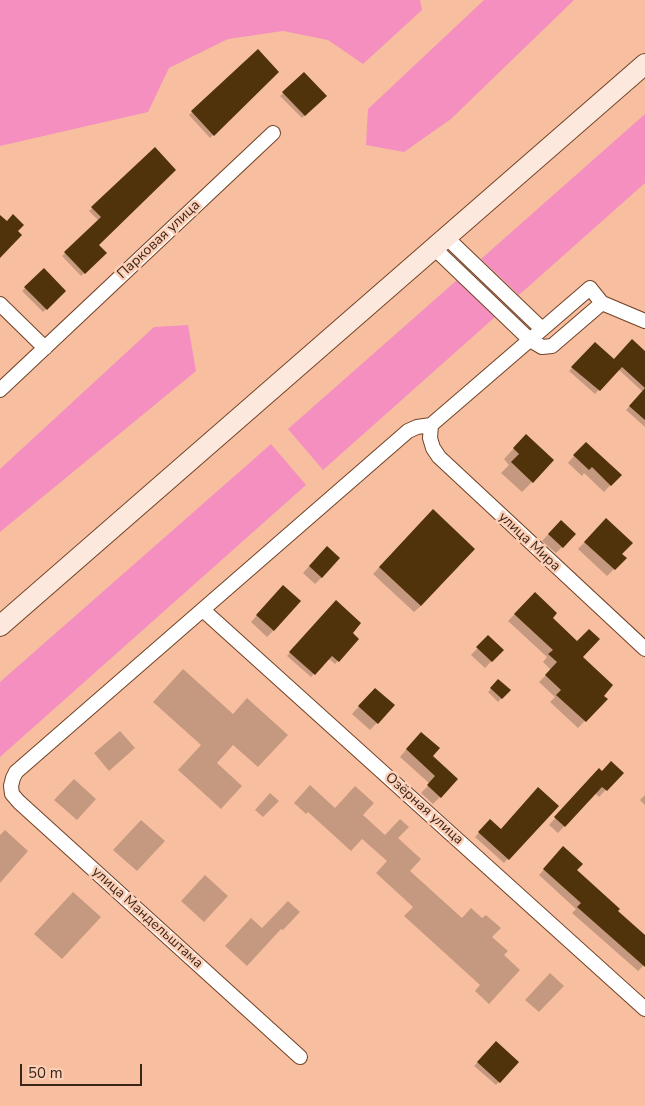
<!DOCTYPE html>
<meta charset="utf-8">
<style>
body{margin:0}
#map{position:relative;width:645px;height:1106px;overflow:hidden;background:#f7bfa0;font-family:"Nunito Sans",sans-serif}
canvas{display:block}
.scale{position:absolute;left:20px;top:1064px;width:122px;height:22px;box-sizing:border-box;border:2px solid #3a2519;border-top:0;padding-left:6px;font-size:15px;line-height:18px;white-space:nowrap;color:#3a2519;-webkit-text-stroke:4px #fccfb6;paint-order:stroke}
</style>
<div id="map">
<canvas width="645" height="1106"></canvas>
<div class="scale">50 m</div>
</div>
<script>
const ctx = document.querySelector('canvas').getContext('2d');
ctx.lineJoin = 'round';
function fillPath(path, color) { ctx.fillStyle = color; ctx.fill(path, 'evenodd'); }
const poly = rows => new Path2D(rows.map(r => 'M' + r).join(''));
function strokePath(path, color, width, dash) { ctx.strokeStyle = color; ctx.lineWidth = width; ctx.lineCap = dash ? 'butt' : 'round'; ctx.setLineDash(dash || []); ctx.stroke(path); }
function write(font, color, halo, rows, align = 'center') {
  ctx.font = font + ' "Nunito Sans",sans-serif'; ctx.lineWidth = 5; ctx.setLineDash([]); ctx.textBaseline = 'middle'; ctx.strokeStyle = halo; ctx.fillStyle = color; for (const [text, x, y, turn = 0] of rows) {
    ctx.save(); ctx.translate(x, y); ctx.rotate((+turn || 0) * Math.PI / 180); ctx.textAlign = isNaN(turn) ? turn : align; if (halo) ctx.strokeText(text, 0, 0); ctx.fillText(text, 0, 0); ctx.restore();
  }
}
const green = poly([
 [0,0,420,0,422,10,363,64,328,40,283,31,228,39,169,68,148,112,0,146],
 [484,0,574,0,451,119,404,152,366,145,368,109],
 [645,114,645,183,519,295,481,259],
 [457,280,495,317,323,470,288,429],
 [188,325,196,371,0,532,0,469,154,327],
 [271,444,306,485,0,757,0,682]
]);
const shadow = poly([
 [258,51,277,71,210,138,189,115],
 [304,73,325,96,302,118,280,96],
 [155,149,97,245,105,253,81,276,62,256,99,221,89,211],
 [44,270,65,291,43,312,22,291],
 [595,344,613,360,645,353,645,427,626,410,643,392,618,369,595,394,569,371],
 [516,446,532,482,522,492,501,473,509,465,504,459],
 [579,450,620,475,604,492,584,473,582,476,568,463],
 [426,518,421,606,414,612,373,574],
 [606,520,621,554,625,558,607,576,578,549],
 [561,521,575,534,556,553,542,541],
 [320,554,322,577,315,584,303,573],
 [535,593,551,618,577,642,581,657,602,696,606,699,578,728,550,702,555,697,539,682,551,670,543,662,547,657,508,621],
 [276,594,274,630,267,637,251,622],
 [336,602,351,633,358,639,335,664,328,658,311,677,287,656],
 [488,637,502,650,485,668,471,655],
 [183,669,233,714,247,698,288,735,258,767,233,745,217,763,242,786,221,809,178,770,201,745,153,702],
 [498,681,509,690,498,702,488,692],
 [368,696,393,706,370,730,352,714],
 [120,731,135,748,109,771,94,753],
 [414,740,431,756,440,797,433,804,421,793,430,784,400,757],
 [602,772,622,773,599,797,595,793,558,833,549,825,592,776],
 [74,779,96,799,77,820,54,800],
 [310,785,335,808,355,786,374,803,363,815,385,835,400,819,409,827,398,838,421,859,410,871,462,918,471,908,482,918,486,915,501,928,492,937,508,951,504,955,520,970,489,1004,475,991,480,985,404,916,413,907,376,873,387,861,362,839,351,851,308,812,306,814,294,803],
 [270,793,279,801,263,817,255,810],
 [645,795,645,805,640,800],
 [558,806,504,863,475,837,490,821,501,830],
 [141,820,165,841,137,871,113,850],
 [5,830,28,851,0,883,0,835],
 [558,854,645,937,645,964,638,971,572,913,576,909,539,875],
 [205,875,228,896,204,922,181,901],
 [73,892,101,917,62,959,34,934],
 [288,901,300,912,283,930,281,929,247,966,225,946,251,918,262,928],
 [550,973,564,986,539,1012,525,1000],
 [496,1043,517,1062,496,1085,474,1066]
]);
const building = poly([
 [258,49,279,72,214,136,191,111],
 [304,72,327,96,305,116,282,92],
 [155,147,176,170,99,245,107,253,85,274,64,252,101,217,91,207],
 [13,214,24,225,18,231,22,235,0,258,0,215,7,221],
 [44,268,66,291,47,310,24,287],
 [632,339,645,351,645,388,622,367,600,391,571,367,595,342,614,359],
 [645,388,645,420,629,406],
 [526,434,554,460,533,483,511,462,519,454,513,448],
 [586,442,622,475,611,486,592,467,589,470,573,455],
 [433,509,475,549,421,606,379,567],
 [606,518,633,543,622,554,627,558,615,570,584,542],
 [561,520,576,534,563,548,548,534],
 [327,546,340,558,322,578,309,566],
 [283,585,301,601,274,631,256,615],
 [535,592,557,613,553,618,577,641,589,629,600,639,583,657,613,685,604,696,608,699,586,722,556,695,561,690,545,675,557,662,548,654,553,650,514,614],
 [336,600,361,623,353,633,359,639,339,662,332,656,315,675,289,652],
 [488,635,504,650,492,662,476,647],
 [498,679,511,690,502,699,490,688],
 [375,688,395,705,378,724,358,706],
 [421,732,440,748,433,756,458,779,441,798,427,785,435,776,406,749],
 [611,761,624,773,607,791,602,787,565,827,554,817,599,768,602,771],
 [538,787,559,806,509,860,478,832,490,819,501,829],
 [563,846,583,864,577,870,620,909,618,911,645,935,645,967,577,907,581,903,543,869],
 [496,1041,519,1062,500,1083,477,1062]
]);
const street = poly([
 [446,237,542,329],
 [434,248,530,340,542,347,552,346,602,303],
 [0,304,45,348],
 [0,390,273,133],
 [431,425,430,438,433,448,439,457,645,649],
 [203,610,645,1009],
 [300,1057,19,802,12,794,11,786,13,778,16,772,408,431,417,427,431,425,590,288,602,303,645,321]
]);
const secondary = poly([
 [0,626,645,64]
]);
const streetNames = [
 ["Парковая улица",159,240,-43],
 ["улица Мира",529,542,43],
 ["Озёрная улица",424,809,42],
 ["улица Мандельштама",147,918,42]
];
fillPath(green, '#f48fc0');
fillPath(shadow, '#0003');
fillPath(building, '#50330a');
strokePath(street, '#714226', 16);
strokePath(secondary, '#714226', 22);
strokePath(street, '#fff', 14);
strokePath(secondary, '#fde8dd', 20);
write('14px', '#3a2519', '#fccfb6', streetNames);
</script>
